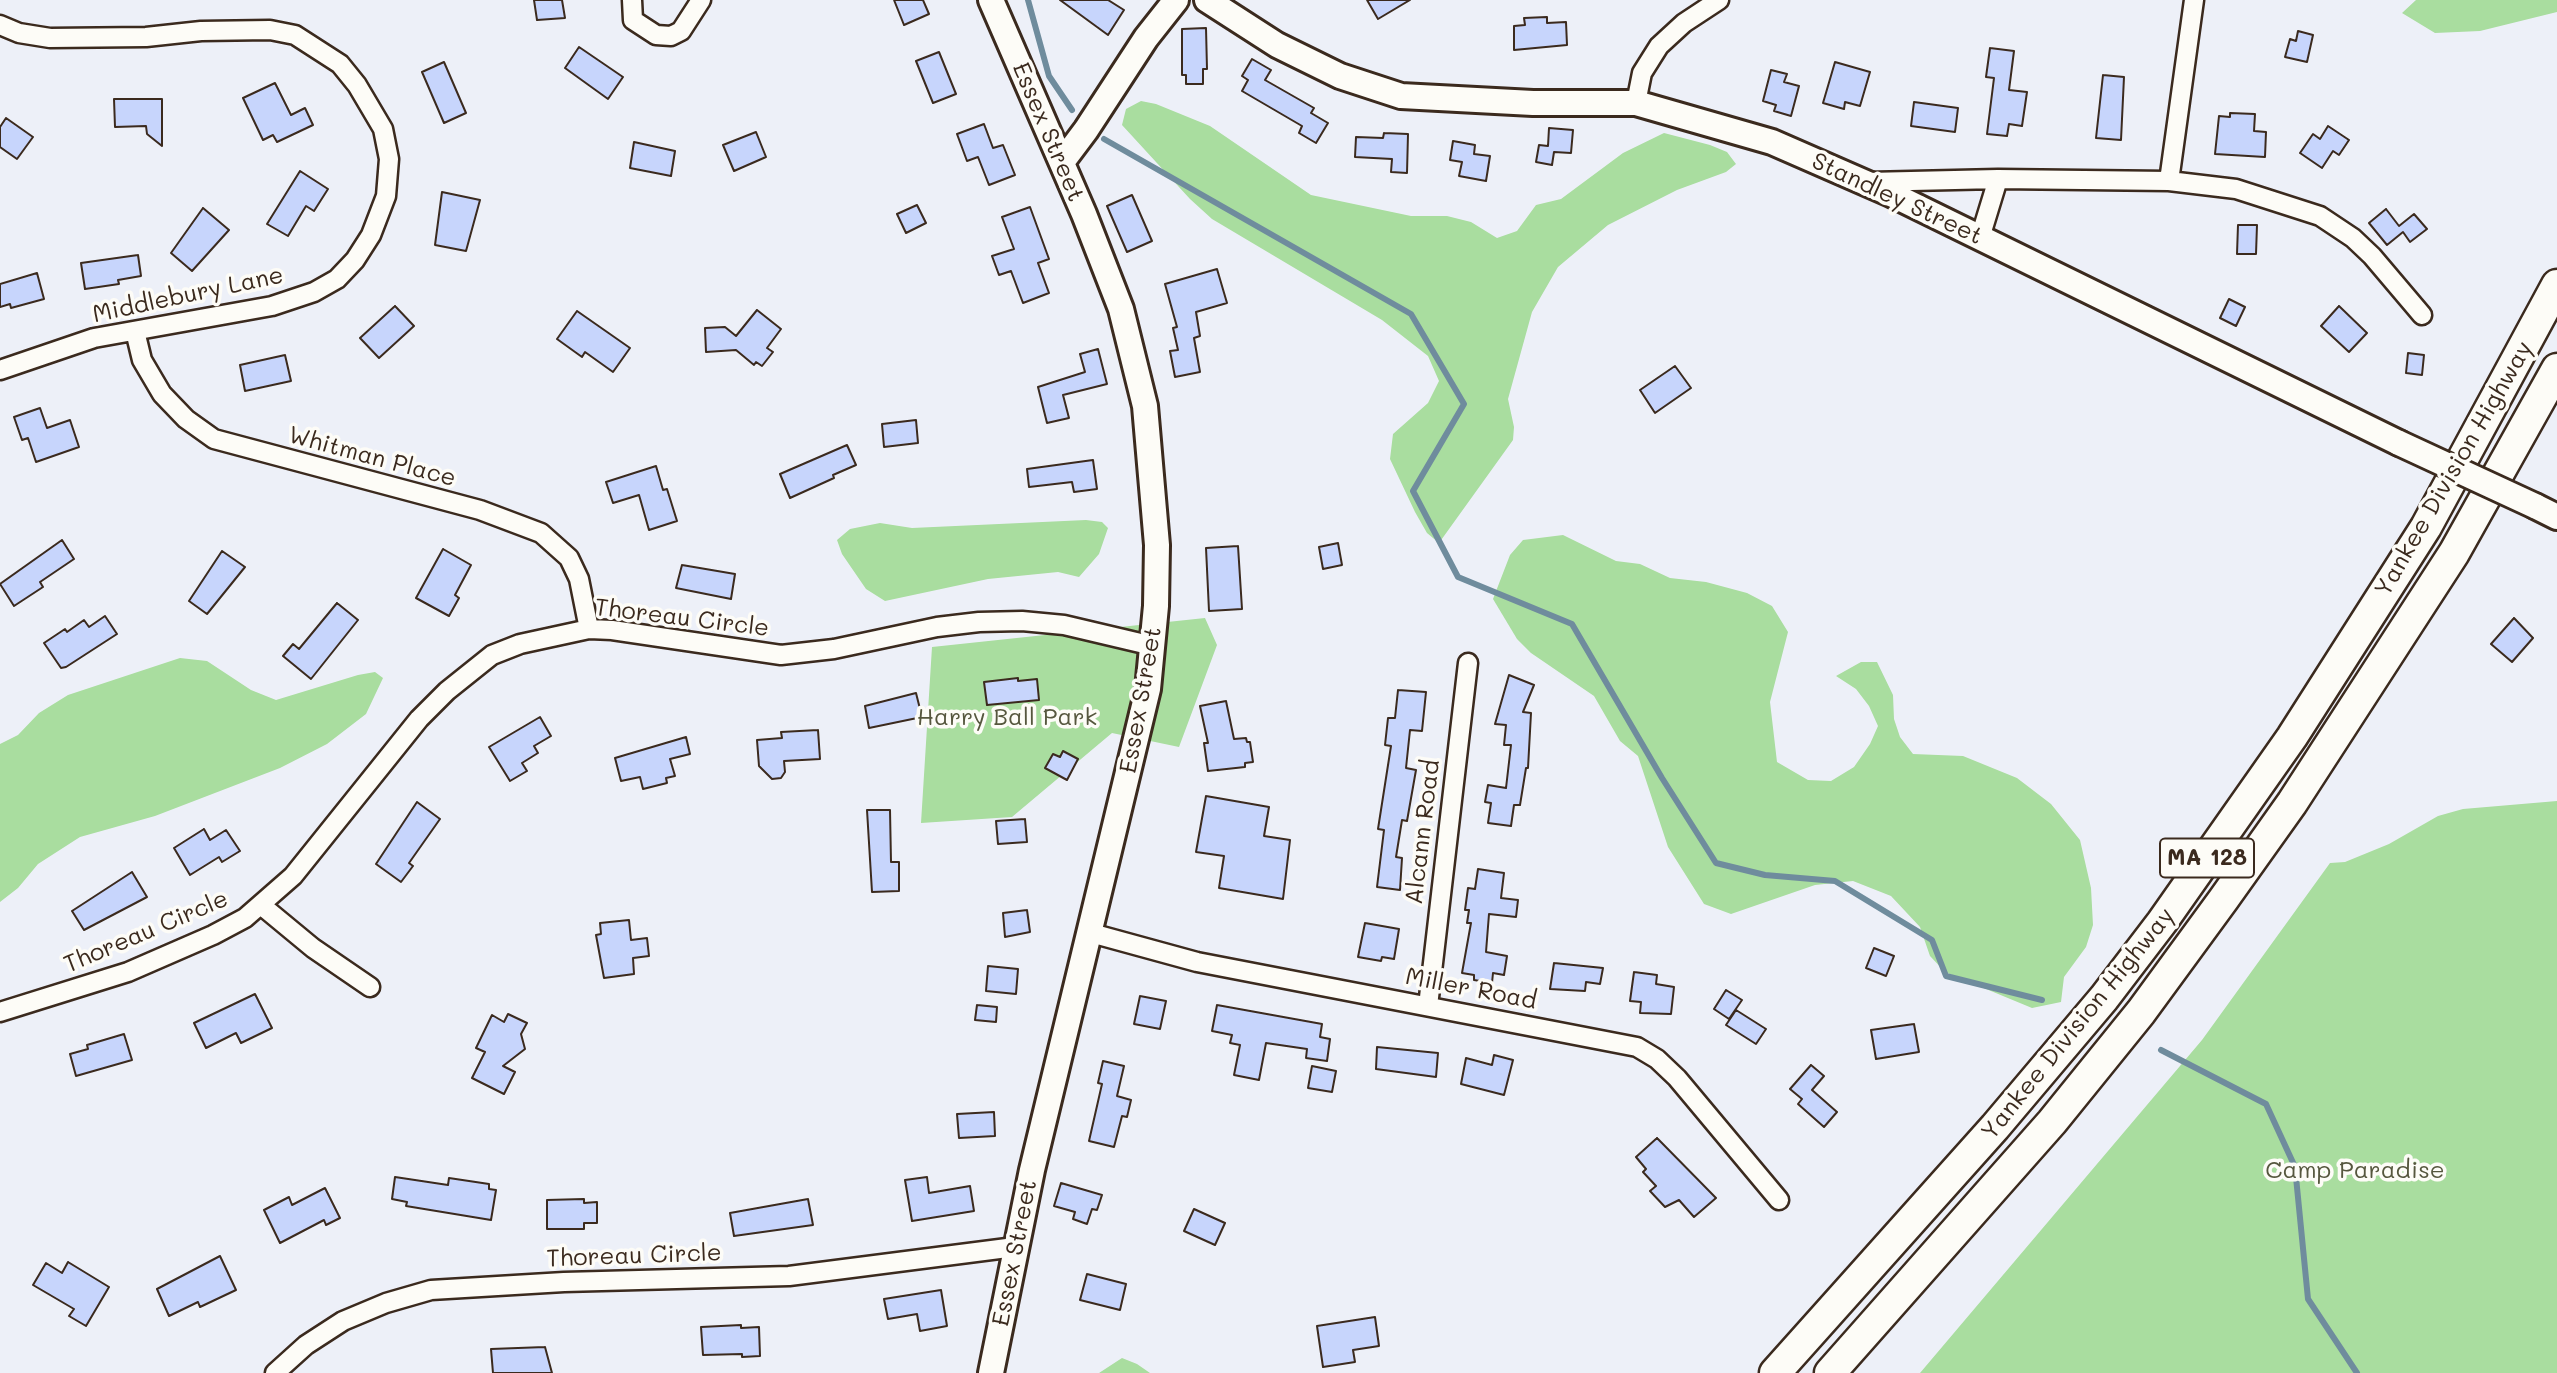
<!DOCTYPE html>
<style>
body{margin:0}
canvas{display:block;background:#edf0f8}
</style>
<canvas width="2557" height="1373"></canvas>
<script>
const ctx = document.querySelector('canvas').getContext('2d');
ctx.lineJoin = 'round';
function fillPath(path, color) { ctx.fillStyle = color; ctx.fill(path, 'evenodd'); }
const poly = rows => new Path2D(rows.map(r => 'M' + r).join(''));
function strokePath(path, color, width, dash) { ctx.strokeStyle = color; ctx.lineWidth = width; ctx.lineCap = dash ? 'butt' : 'round'; ctx.setLineDash(dash || []); ctx.stroke(path); }
function write(font, color, halo, rows, align = 'center') {
  ctx.font = font + ' Mali,sans-serif'; ctx.lineWidth = 7; ctx.setLineDash([]); ctx.textBaseline = 'middle'; ctx.strokeStyle = halo; ctx.fillStyle = color; for (const [text, x, y, turn = 0] of rows) {
    ctx.save(); ctx.translate(x, y); ctx.rotate((+turn || 0) * Math.PI / 180); ctx.textAlign = isNaN(turn) ? turn : align; if (halo) ctx.strokeText(text, 0, 0); ctx.fillText(text, 0, 0); ctx.restore();
  }
}
const green = poly([
 [2416,0,2557,0,2557,12,2480,31,2435,33,2402,13],
 [1141,101,1156,104,1210,126,1311,195,1411,216,1447,216,1471,222,1497,238,1517,231,1536,205,1561,199,1623,153,1664,133,1710,145,1727,152,1736,164,1726,172,1677,190,1608,225,1558,267,1532,312,1508,399,1514,427,1513,440,1439,543,1427,533,1415,512,1390,459,1393,434,1428,403,1439,381,1428,356,1382,320,1212,219,1190,199,1122,125,1126,109],
 [1086,520,1102,522,1108,528,1099,554,1079,577,1058,572,988,579,885,601,866,589,842,554,837,540,850,529,880,523,912,528],
 [1563,535,1616,561,1640,564,1670,578,1706,582,1747,593,1772,606,1788,632,1770,702,1777,762,1808,780,1831,781,1854,767,1870,744,1878,726,1869,706,1856,689,1836,676,1861,662,1877,662,1893,695,1894,719,1900,737,1913,754,1963,756,2017,778,2051,804,2080,840,2091,888,2093,925,2086,947,2064,977,2061,1002,2032,1008,1945,972,1930,956,1920,927,1891,896,1853,881,1815,885,1731,914,1704,904,1668,847,1638,756,1620,741,1594,696,1531,653,1517,639,1493,599,1510,555,1523,540],
 [1205,618,1217,645,1179,747,1112,733,1012,817,921,823,932,647],
 [180,658,207,661,251,690,276,700,358,675,375,672,383,678,366,714,327,744,280,768,155,816,80,837,38,864,18,888,0,902,0,744,18,735,39,713,68,695],
 [2557,801,2557,1373,1920,1373,2202,1040,2330,863,2345,862,2389,844,2438,816,2463,809],
 [1122,1358,1137,1364,1150,1373,1099,1373]
]);
const stream = poly([
 [1028,0,1049,76,1072,110],
 [1104,139,1411,314,1464,404,1413,491,1458,577,1572,624,1662,778,1716,863,1765,875,1835,881,1932,940,1946,976,2042,1000],
 [2161,1050,2266,1104,2295,1167,2308,1299,2357,1373]
]);
const building = poly([
 [534,0,562,0,565,18,537,20,534,0],
 [894,0,923,0,929,14,904,25,894,0],
 [1060,0,1108,0,1124,10,1108,35,1060,0],
 [1367,0,1410,0,1378,19,1367,0],
 [1547,17,1547,23,1566,22,1567,45,1514,50,1514,26,1525,25,1524,18,1547,17],
 [1206,28,1207,69,1203,69,1203,84,1186,84,1186,75,1182,75,1182,29,1206,28],
 [2298,31,2313,35,2307,62,2285,57,2290,39,2296,41,2298,31],
 [579,47,623,77,608,99,565,68,579,47],
 [1990,48,2014,51,2009,90,2027,92,2022,126,2009,124,2007,136,1987,134,1994,78,1986,77,1990,48],
 [939,52,956,94,933,103,916,61,939,52],
 [1252,59,1271,70,1265,80,1314,108,1311,113,1328,123,1316,143,1299,133,1302,126,1242,91,1248,80,1242,76,1252,59],
 [444,62,466,113,444,123,422,72,444,62],
 [1835,62,1870,72,1860,106,1845,102,1844,109,1823,103,1835,62],
 [1771,70,1787,74,1784,82,1799,86,1791,116,1774,111,1776,105,1763,101,1771,70],
 [2103,75,2124,77,2121,140,2096,138,2103,75],
 [275,83,291,115,305,108,313,125,277,142,273,135,263,140,243,98,275,83],
 [114,99,162,99,162,146,147,134,146,126,115,127,114,99],
 [1914,102,1958,108,1955,132,1911,126,1914,102],
 [2230,113,2255,114,2254,131,2266,132,2265,157,2215,154,2219,116,2230,117,2230,113],
 [6,118,33,137,17,159,0,147,0,127,6,118],
 [984,124,993,148,1003,145,1015,175,989,185,978,157,967,161,957,134,984,124],
 [2328,126,2349,140,2339,155,2333,151,2322,168,2300,153,2313,134,2320,139,2328,126],
 [1549,128,1573,130,1571,153,1554,152,1552,165,1536,162,1539,145,1548,146,1549,128],
 [756,132,766,157,734,171,723,145,756,132],
 [1384,133,1408,134,1407,173,1391,172,1392,159,1355,157,1356,137,1383,138,1384,133],
 [1453,141,1475,145,1474,154,1490,156,1486,181,1459,176,1462,162,1450,160,1453,141],
 [634,142,675,151,671,176,630,168,634,142],
 [300,171,328,189,314,211,306,206,288,236,267,224,300,171],
 [442,192,480,200,466,251,435,245,442,192],
 [1132,195,1152,241,1127,252,1107,206,1132,195],
 [917,205,926,223,906,233,897,214,917,205],
 [1030,207,1049,259,1038,263,1049,293,1023,303,1011,271,999,275,992,256,1014,249,1002,217,1030,207],
 [203,208,229,230,192,271,171,253,203,208],
 [2386,209,2399,226,2414,214,2427,229,2410,242,2403,232,2387,245,2369,223,2386,209],
 [2238,225,2257,225,2256,254,2237,254,2238,225],
 [138,255,141,276,118,280,119,284,85,289,81,263,138,255],
 [1217,269,1227,303,1196,312,1200,336,1194,338,1200,372,1175,377,1170,351,1178,350,1173,328,1177,327,1165,284,1217,269],
 [37,273,44,299,11,308,10,304,0,307,0,284,37,273],
 [2229,299,2245,307,2236,326,2220,318,2229,299],
 [395,306,414,326,379,358,360,338,395,306],
 [2339,306,2367,333,2349,352,2321,326,2339,306],
 [757,310,781,329,767,348,773,352,762,366,756,362,754,365,736,350,706,352,705,328,725,327,736,336,757,310],
 [577,311,630,348,613,372,585,352,582,357,557,339,577,311],
 [1098,349,1107,384,1063,395,1069,418,1047,423,1038,387,1085,372,1080,354,1098,349],
 [2408,353,2424,355,2422,375,2406,373,2408,353],
 [285,355,291,381,245,391,240,365,285,355],
 [1675,366,1691,388,1655,413,1640,390,1675,366],
 [40,408,47,428,70,420,79,447,36,462,28,438,22,440,14,417,40,408],
 [916,420,918,443,884,447,882,424,916,420],
 [847,445,856,465,833,475,834,478,790,498,780,474,847,445],
 [1093,460,1097,489,1074,492,1072,482,1029,487,1027,469,1093,460],
 [656,466,663,490,667,489,677,521,649,530,639,495,613,503,606,482,656,466],
 [62,540,74,559,40,582,43,587,14,606,0,584,62,540],
 [1338,543,1342,565,1323,569,1319,547,1338,543],
 [1238,546,1242,609,1209,611,1206,548,1238,546],
 [443,549,471,565,455,595,459,598,449,616,416,598,443,549],
 [222,551,245,567,207,614,189,601,222,551],
 [682,565,735,574,731,599,676,588,682,565],
 [337,603,358,620,311,679,283,656,293,644,299,649,337,603],
 [105,616,117,634,66,667,61,668,44,643,65,629,67,632,84,620,89,627,105,616],
 [2514,618,2533,638,2512,662,2491,644,2514,618],
 [1509,675,1534,685,1523,712,1531,713,1528,768,1526,768,1520,805,1514,805,1511,826,1488,823,1491,803,1485,802,1488,785,1506,788,1511,745,1504,745,1506,725,1495,724,1509,675],
 [1018,678,1018,681,1037,679,1039,700,987,705,984,682,1018,678],
 [1398,690,1426,692,1422,731,1410,730,1406,768,1416,770,1407,821,1402,820,1396,857,1402,858,1400,890,1377,887,1384,830,1378,829,1391,746,1385,745,1388,718,1395,718,1398,690],
 [916,693,922,717,869,728,865,706,916,693],
 [1226,701,1234,739,1246,738,1247,742,1250,742,1253,762,1245,763,1245,767,1208,771,1204,743,1208,743,1200,706,1226,701],
 [540,717,551,736,534,746,538,753,522,763,527,771,510,781,489,747,540,717],
 [818,730,820,759,784,761,785,772,781,778,772,779,759,766,757,740,782,738,781,732,818,730],
 [686,737,690,754,670,759,675,776,666,778,667,783,643,789,640,777,621,781,615,758,686,737],
 [1063,751,1078,759,1067,780,1045,768,1053,754,1060,757,1063,751],
 [1206,796,1269,807,1264,836,1290,840,1283,899,1219,888,1224,856,1196,852,1206,796],
 [417,802,440,819,409,863,413,866,401,882,376,864,417,802],
 [867,810,890,810,891,862,899,862,899,891,872,892,867,810],
 [1025,819,1027,842,998,844,996,821,1025,819],
 [204,829,210,840,226,830,240,851,222,862,219,857,190,875,174,848,204,829],
 [1478,869,1504,873,1501,898,1518,900,1516,917,1489,914,1486,952,1507,956,1504,975,1493,973,1492,983,1474,980,1474,975,1462,973,1471,923,1467,923,1469,910,1465,910,1468,888,1475,889,1478,869],
 [132,872,147,897,84,930,72,911,132,872],
 [1027,910,1030,932,1005,937,1003,913,1027,910],
 [629,920,631,940,647,938,649,956,633,958,634,974,604,978,596,935,601,934,600,923,629,920],
 [1365,923,1399,929,1394,959,1382,957,1381,961,1358,957,1365,923],
 [1874,948,1894,956,1886,976,1866,968,1874,948],
 [1554,963,1603,968,1600,984,1586,982,1585,991,1550,989,1554,963],
 [988,966,1018,969,1016,994,986,991,988,966],
 [1634,972,1657,975,1656,984,1674,987,1671,1014,1640,1013,1641,1002,1630,1001,1634,972],
 [1726,990,1742,1000,1729,1019,1714,1009,1726,990],
 [255,994,272,1028,241,1043,236,1033,206,1048,194,1023,255,994],
 [1140,996,1166,1001,1160,1029,1134,1024,1140,996],
 [977,1005,997,1007,996,1022,975,1020,977,1005],
 [1217,1005,1322,1024,1320,1037,1330,1039,1327,1061,1306,1058,1307,1049,1266,1043,1259,1080,1234,1075,1240,1045,1230,1043,1232,1035,1212,1031,1217,1005],
 [1736,1010,1766,1029,1756,1044,1726,1025,1736,1010],
 [508,1014,527,1023,521,1034,525,1049,503,1066,515,1072,504,1094,472,1078,485,1052,476,1048,492,1015,504,1022,508,1014],
 [1914,1024,1919,1052,1876,1059,1871,1030,1914,1024],
 [124,1034,132,1060,76,1076,70,1054,88,1049,87,1045,124,1034],
 [1377,1047,1438,1053,1436,1077,1376,1069,1377,1047],
 [1494,1055,1513,1060,1504,1095,1461,1084,1466,1058,1492,1065,1494,1055],
 [1103,1061,1124,1066,1117,1096,1131,1100,1127,1117,1122,1116,1114,1147,1089,1141,1102,1084,1098,1083,1103,1061],
 [1811,1065,1824,1076,1812,1090,1837,1112,1824,1127,1798,1104,1802,1099,1790,1089,1811,1065],
 [1312,1066,1336,1071,1332,1092,1308,1088,1312,1066],
 [994,1112,995,1136,959,1138,957,1114,994,1112],
 [1657,1138,1716,1198,1694,1217,1679,1200,1665,1207,1650,1191,1656,1186,1643,1172,1646,1169,1636,1157,1657,1138],
 [395,1177,448,1185,449,1178,489,1184,489,1189,496,1190,491,1220,406,1206,407,1202,392,1199,395,1177],
 [927,1177,929,1193,970,1186,974,1211,912,1221,905,1180,927,1177],
 [1061,1183,1102,1195,1097,1210,1092,1209,1087,1224,1073,1219,1075,1212,1054,1206,1061,1183],
 [325,1188,340,1218,326,1225,324,1220,280,1243,264,1210,289,1197,292,1205,325,1188],
 [584,1199,584,1203,597,1202,597,1223,584,1223,584,1229,547,1229,547,1200,584,1199],
 [808,1199,813,1225,734,1236,730,1213,808,1199],
 [1194,1209,1225,1223,1215,1245,1184,1231,1194,1209],
 [220,1256,236,1290,200,1307,198,1302,169,1316,157,1289,220,1256],
 [68,1262,109,1287,86,1326,69,1316,74,1309,33,1285,46,1263,62,1273,68,1262],
 [1087,1274,1126,1284,1120,1310,1080,1300,1087,1274],
 [941,1290,947,1326,920,1331,917,1314,888,1319,884,1299,941,1290],
 [1375,1317,1379,1346,1353,1350,1355,1362,1323,1367,1317,1326,1375,1317],
 [741,1325,741,1328,759,1327,760,1356,742,1357,742,1354,703,1355,701,1327,741,1325],
 [545,1347,552,1373,493,1373,491,1349,545,1347]
]);
const street = poly([
 [632,0,633,20,656,35,671,36,681,31,701,0],
 [0,25,19,33,50,38,146,37,201,31,270,30,295,35,340,64,357,85,383,129,389,159,386,196,371,235,355,260,337,279,314,292,272,306,94,338,0,370],
 [1636,103,1642,73,1659,46,1684,23,1719,0],
 [2169,181,2194,0],
 [1868,182,1998,179],
 [1980,238,1998,179,2169,181,2236,189,2320,216,2353,238,2372,256,2422,315],
 [135,331,142,360,162,394,186,419,214,439,480,510,541,533,569,558,579,579,589,629],
 [261,905,313,948,370,987],
 [1091,933,1197,962,1637,1047,1657,1059,1677,1078,1779,1200],
 [1428,1006,1468,663],
 [0,1012,128,972,213,935,245,918,293,876,419,719,447,691,492,655,520,644,589,629,612,630,781,655,834,649,937,627,979,622,1022,621,1064,625,1153,646],
 [275,1373,306,1345,343,1321,386,1303,431,1290,564,1282,789,1276,1015,1247]
]);
const secondary = poly([
 [991,0,1084,214,1121,309,1145,406,1157,545,1156,606,1148,689,1032,1170,991,1373],
 [1207,0,1277,45,1340,76,1401,96,1533,103,1636,103,1772,142,1891,194,2399,443],
 [1062,162,1086,130,1146,38,1176,0],
 [2535,506,2557,517]
]);
const highway = poly([
 [1775,1373,1995,1127,2104,998,2162,922,2292,737,2426,527,2557,285],
 [1830,1373,2052,1122,2141,1012,2223,900,2292,803,2454,553,2557,369]
]);
const secondaryBridge = poly([
 [2399,443,2535,506]
]);
const shields = [
 [2207,858,94]
];
const shieldNames = [
 ["MA 128",2207,858]
];
const streetNames = [
 ["Essex Street",1048,132,67],
 ["Standley Street",1897,199,25],
 ["Middlebury Lane",188,295,-12],
 ["Whitman Place",372,457,15],
 ["Yankee Division Highway",2454,469,-60],
 ["Thoreau Circle",682,618,7],
 ["Essex Street",1141,700,-80],
 ["Alcann Road",1423,832,-83],
 ["Thoreau Circle",146,932,-23],
 ["Miller Road",1471,989,11],
 ["Yankee Division Highway",2078,1024,-51],
 ["Essex Street",1015,1253,-79],
 ["Thoreau Circle",634,1256,-2]
];
const parkNames = [
 ["Harry Ball Park",1007,718],
 ["Camp Paradise",2355,1171]
];
fillPath(green, '#a9dd9f');
strokePath(stream, '#6f8c9d', 6);
fillPath(building, '#c7d5fc');
strokePath(building, '#3b2a1e', 2);
strokePath(street, '#3b2a1e', 23);
strokePath(secondary, '#3b2a1e', 30);
strokePath(highway, '#3b2a1e', 35);
strokePath(street, '#fdfcf7', 18);
strokePath(secondary, '#fdfcf7', 24);
strokePath(highway, '#fdfcf7', 30);
strokePath(secondaryBridge, '#3b2a1e', 30, []);
strokePath(secondaryBridge, '#fdfcf7', 24);
for (const [x, y, w] of shields) { const box = new Path2D(); box.roundRect(x - w / 2, y - 19.5, w, 39, 5); ctx.fillStyle = '#fdfcf7'; ctx.fill(box); strokePath(box, '#3b2a1e', 2); }
write('bold 23px', '#3b2a1e', null, shieldNames);
write('24px', '#3b2a1e', '#fdfcf7', streetNames);
write('24px', '#56573e', '#fdfcf7', parkNames);
</script>
